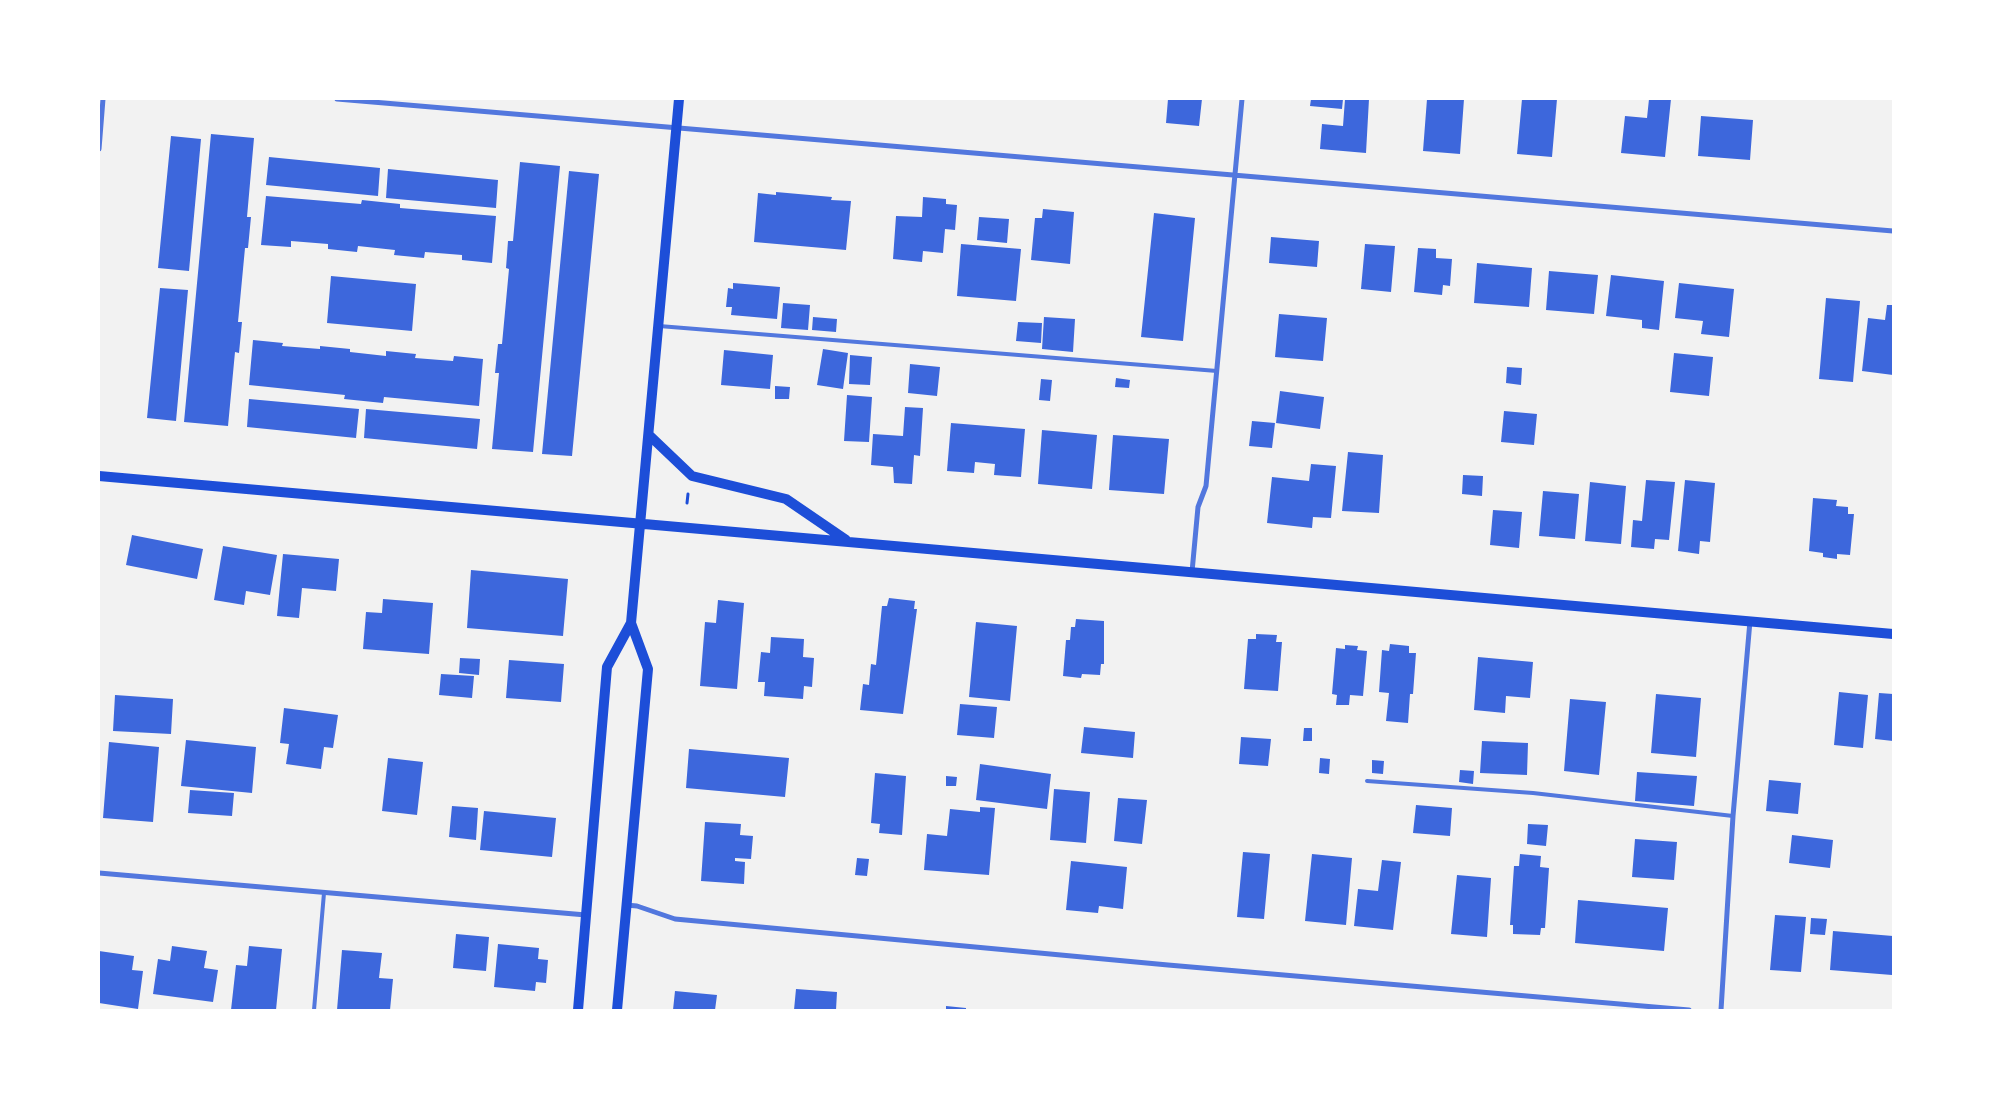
<!DOCTYPE html>
<style>
body{margin:0}
#map{position:relative;width:1992px;height:1109px;overflow:hidden;background:#f2f2f2;font-family:"DM Sans",sans-serif}
canvas{display:block}
.frame{position:absolute;inset:0;border:100px solid #fff;pointer-events:none}
</style>
<div id="map">
<canvas width="1992" height="1109"></canvas>
<div class="frame"></div>
</div>
<script>
const ctx = document.querySelector('canvas').getContext('2d');
ctx.lineJoin = 'round';
function fillPath(path, color) { ctx.fillStyle = color; ctx.fill(path, 'evenodd'); }
const poly = rows => new Path2D(rows.map(r => 'M' + r).join(''));
function strokePath(path, color, width, dash) { ctx.strokeStyle = color; ctx.lineWidth = width; ctx.lineCap = dash ? 'butt' : 'round'; ctx.setLineDash(dash || []); ctx.stroke(path); }
const building = poly([
 [1168,99,1202,99,1199,126,1166,123],
 [1311,99,1343,99,1342,109,1310,106],
 [1345,99,1369,99,1366,153,1320,149,1322,124,1343,126],
 [1427,99,1464,99,1460,154,1423,151],
 [1522,99,1557,99,1552,157,1517,154],
 [1649,99,1671,99,1665,157,1621,153,1625,116,1647,118],
 [1701,116,1753,120,1750,160,1698,156],
 [211,134,254,138,247,217,251,217,248,248,245,248,238,322,242,322,239,353,235,352,228,426,184,422],
 [171,136,201,139,189,271,158,268],
 [269,157,380,168,378,196,266,185],
 [520,162,560,166,533,452,492,449,499,373,495,373,498,344,502,344,509,269,506,268,508,241,513,241],
 [388,169,498,180,496,208,386,198],
 [569,171,599,174,572,456,542,454],
 [776,192,832,197,831,200,851,201,846,250,754,242,758,193,776,195],
 [266,196,361,204,362,200,400,204,400,208,496,216,492,263,462,260,462,255,425,252,424,258,394,255,395,250,358,246,357,252,328,249,328,244,291,241,291,247,261,245],
 [923,197,946,199,946,204,957,205,955,230,945,229,943,253,923,251,922,262,893,259,896,216,922,217],
 [1043,209,1074,212,1070,264,1031,260,1035,218,1042,218],
 [1154,213,1195,218,1183,341,1141,337],
 [979,217,1009,219,1007,243,977,240],
 [1271,237,1319,241,1317,267,1269,263],
 [961,244,1021,249,1016,301,957,296],
 [1365,244,1395,246,1391,292,1361,289],
 [1418,248,1436,249,1436,258,1452,259,1450,286,1443,285,1442,295,1414,292],
 [1477,263,1532,268,1529,307,1474,303],
 [1549,271,1598,275,1594,314,1546,310],
 [1611,275,1664,281,1659,330,1642,328,1642,320,1606,316],
 [331,276,416,284,412,331,327,323],
 [733,283,780,287,777,319,731,315,732,307,726,307,728,288,733,289],
 [1679,283,1734,289,1729,337,1701,334,1703,321,1675,318],
 [160,288,188,290,176,421,147,418],
 [1826,298,1860,301,1853,382,1819,379],
 [783,303,810,305,808,330,781,328],
 [1887,305,1893,305,1893,375,1862,371,1868,318,1885,320],
 [1279,314,1327,318,1323,361,1275,357],
 [813,317,837,319,836,332,812,330],
 [1044,317,1075,319,1073,352,1042,349],
 [1018,322,1042,323,1041,343,1016,341],
 [253,340,283,343,282,346,320,349,320,346,350,349,350,352,386,356,386,351,416,354,415,358,453,361,454,356,483,359,479,406,384,397,383,403,344,399,345,395,249,385],
 [823,349,848,353,843,389,817,385],
 [724,350,773,355,770,389,721,385],
 [1674,353,1713,357,1709,396,1670,392],
 [850,355,872,357,870,385,849,384],
 [910,364,940,367,937,396,908,393],
 [1507,367,1522,368,1521,385,1506,383],
 [1116,378,1130,380,1129,388,1115,387],
 [1041,379,1052,380,1050,401,1039,400],
 [775,386,790,387,789,399,775,399],
 [1280,391,1324,397,1320,429,1276,423],
 [847,395,872,397,869,442,844,441],
 [249,399,359,409,356,438,247,427],
 [905,407,923,408,920,456,914,455,912,484,894,483,893,467,871,465,873,434,903,436],
 [366,409,480,419,477,449,364,438],
 [1504,411,1537,414,1534,445,1501,442],
 [1252,421,1275,423,1272,448,1249,446],
 [951,423,1025,429,1021,477,994,475,995,464,975,462,974,473,947,471],
 [1042,430,1097,435,1092,489,1038,484],
 [1113,435,1169,439,1164,494,1109,490],
 [1348,452,1383,455,1379,513,1342,511],
 [1311,464,1336,466,1331,518,1313,517,1312,528,1267,523,1272,477,1309,481],
 [1463,475,1483,476,1482,496,1462,494],
 [1646,480,1675,482,1669,540,1655,539,1654,549,1631,547,1633,520,1642,521],
 [1685,480,1715,483,1710,542,1700,541,1699,554,1678,551],
 [1590,482,1626,486,1621,544,1585,541],
 [1543,491,1579,494,1575,539,1539,536],
 [1813,498,1837,500,1836,506,1848,507,1848,514,1854,514,1850,555,1837,554,1837,559,1823,557,1823,553,1809,551],
 [1493,510,1522,512,1519,548,1490,545],
 [132,535,203,549,197,579,126,565],
 [223,546,277,555,270,595,246,591,244,605,214,600],
 [283,554,339,559,336,591,302,588,299,618,277,616],
 [471,570,568,579,563,636,467,628],
 [889,598,915,601,914,609,917,609,903,714,860,710,863,684,869,685,871,664,876,665,882,606,887,606],
 [383,599,433,603,429,654,363,649,366,612,382,613],
 [718,600,744,603,737,689,700,686,705,622,716,623],
 [1076,619,1104,621,1104,664,1101,664,1100,675,1082,674,1081,678,1063,676,1066,640,1070,640,1071,627,1075,627],
 [976,622,1017,626,1010,701,969,697],
 [1256,634,1277,635,1276,642,1282,642,1278,691,1244,689,1248,639,1256,639],
 [771,637,804,639,803,657,814,658,812,687,804,686,803,699,764,696,765,682,758,682,761,652,770,653],
 [1390,644,1409,646,1409,653,1416,653,1413,694,1410,694,1408,723,1386,721,1389,693,1379,692,1382,650,1389,651],
 [1345,645,1358,646,1357,650,1367,651,1363,696,1350,695,1349,705,1336,705,1337,695,1332,694,1336,648,1345,649],
 [1478,657,1533,662,1530,698,1506,696,1505,713,1474,710],
 [460,658,480,659,479,675,459,673],
 [509,660,564,664,561,702,506,698],
 [441,674,474,676,472,698,439,695],
 [1839,692,1868,695,1863,748,1834,745],
 [1879,693,1893,694,1893,741,1875,739],
 [1656,694,1701,698,1696,757,1651,753],
 [115,695,173,699,171,734,113,731],
 [1570,699,1606,702,1599,775,1564,771],
 [960,704,997,707,994,738,957,735],
 [284,708,338,715,333,748,324,747,321,769,286,764,289,744,280,743],
 [1084,727,1135,732,1133,758,1081,753],
 [1304,728,1312,728,1312,741,1303,741],
 [1241,737,1271,739,1268,766,1239,764],
 [186,740,256,747,252,793,181,786],
 [1482,741,1528,743,1527,775,1480,773],
 [109,742,159,747,153,822,103,818],
 [689,749,789,758,785,797,686,788],
 [388,758,423,762,417,815,382,811],
 [1320,758,1330,759,1329,774,1319,773],
 [1372,760,1384,761,1383,774,1372,773],
 [980,764,1051,774,1047,809,976,800],
 [1460,770,1474,771,1473,784,1459,782],
 [1637,772,1697,776,1694,806,1635,801],
 [875,773,906,776,902,835,879,833,880,824,871,823],
 [946,776,957,777,956,786,946,786],
 [1769,780,1801,783,1798,814,1766,811],
 [1054,789,1090,792,1086,843,1050,840],
 [190,790,234,793,232,816,188,813],
 [1118,798,1147,800,1142,844,1114,841],
 [1416,805,1452,808,1450,836,1413,833],
 [452,806,478,808,476,840,449,837],
 [980,807,995,808,989,875,924,870,927,834,947,836,950,809,980,812],
 [484,811,556,818,552,857,480,850],
 [705,822,741,824,740,835,753,836,751,859,735,858,735,861,745,862,744,884,701,881],
 [1528,824,1548,825,1546,846,1527,844],
 [1792,835,1833,840,1830,868,1789,863],
 [1635,839,1677,842,1674,880,1632,877],
 [1243,852,1270,854,1264,919,1237,917],
 [1312,854,1352,858,1346,925,1305,921],
 [1520,854,1541,856,1540,867,1549,868,1545,928,1541,928,1540,935,1513,934,1513,925,1510,925,1514,866,1519,866],
 [857,858,869,859,867,876,855,875],
 [1382,860,1401,862,1393,930,1354,926,1358,889,1378,891],
 [1071,861,1127,867,1123,909,1099,906,1098,913,1066,910],
 [1457,875,1491,878,1487,937,1451,934],
 [1578,900,1668,908,1664,951,1575,943],
 [1775,915,1806,917,1801,972,1770,970],
 [1811,918,1827,919,1825,935,1810,934],
 [1833,931,1893,936,1892,975,1830,970],
 [456,934,489,937,486,971,453,968],
 [498,944,539,948,538,959,548,960,546,983,536,982,535,991,494,987],
 [172,946,207,951,204,968,218,970,213,1002,153,994,158,959,170,961],
 [249,946,282,949,276,1010,231,1010,236,965,247,966],
 [342,950,382,953,379,978,393,979,390,1010,337,1010],
 [99,951,134,956,132,970,143,971,138,1009,99,1003],
 [796,989,837,992,836,1010,794,1010],
 [675,991,717,995,715,1010,673,1010],
 [946,1006,966,1008,966,1010,946,1010]
]);
const path = poly([
 [687,503,688,494]
]);
const service = poly([
 [659,326,1217,371],
 [1367,781,1533,793,1733,816],
 [314,1010,324,893]
]);
const minor = poly([
 [337,99,1893,231],
 [99,149,103,99],
 [1192,572,1198,507,1206,486,1242,99],
 [99,873,586,915],
 [626,905,637,906,675,919,1168,965,1689,1010],
 [1721,1010,1733,816,1750,621]
]);
const secondary = poly([
 [649,435,692,476,786,499,846,540],
 [99,476,1893,634],
 [578,1010,607,667,631,623,679,99],
 [617,1010,648,669,631,623]
]);
fillPath(building, '#3d67dc');
strokePath(path, '#1d4ed8', 3);
strokePath(service, '#5277de', 4);
strokePath(minor, '#5277de', 5);
strokePath(secondary, '#1d4ed8', 10);
</script>
